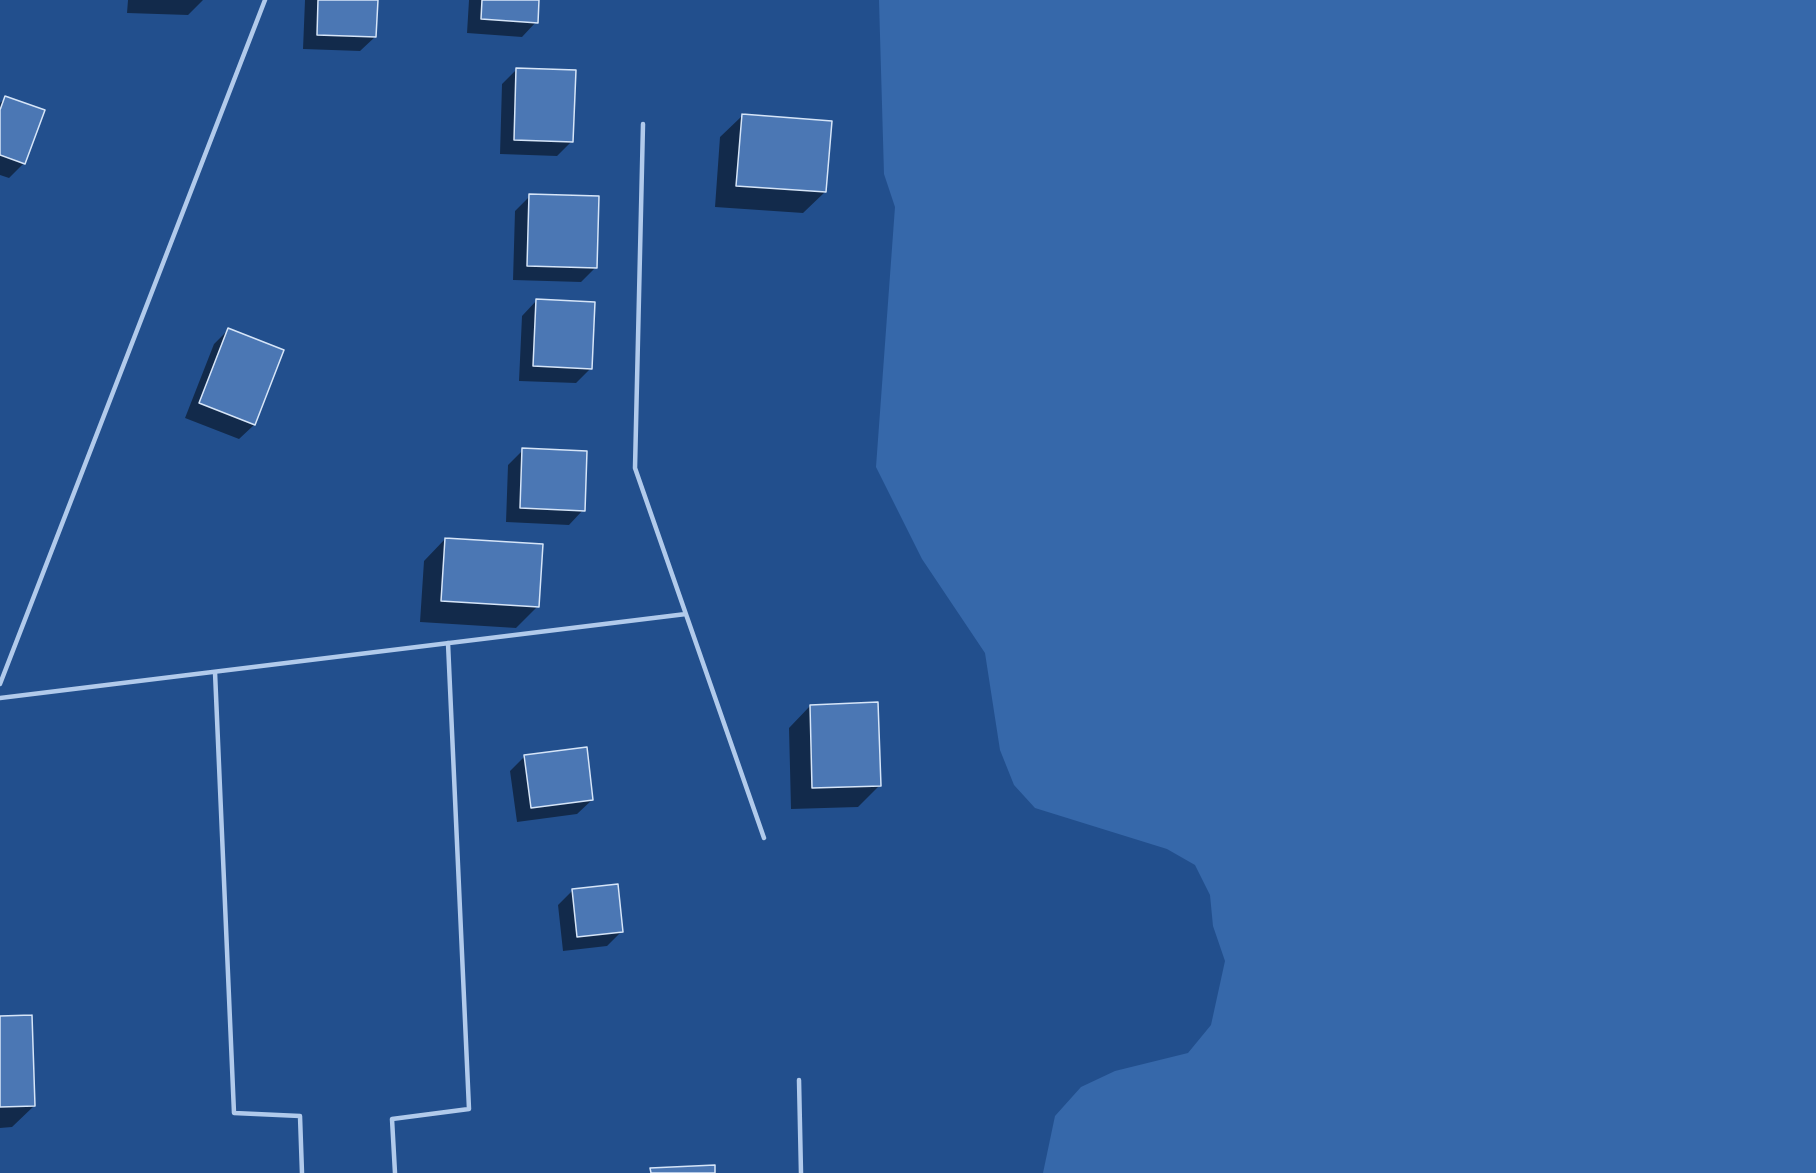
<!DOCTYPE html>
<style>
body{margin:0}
canvas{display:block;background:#224f8d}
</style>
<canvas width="1816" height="1173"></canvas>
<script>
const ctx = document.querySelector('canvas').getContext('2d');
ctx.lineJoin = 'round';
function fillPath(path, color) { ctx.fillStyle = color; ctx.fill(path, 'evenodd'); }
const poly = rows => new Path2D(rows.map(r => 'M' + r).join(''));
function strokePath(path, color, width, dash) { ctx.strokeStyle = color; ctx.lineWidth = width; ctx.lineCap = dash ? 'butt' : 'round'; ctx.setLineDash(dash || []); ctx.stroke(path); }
const green = poly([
 [879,0,1816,0,1816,1173,1043,1173,1055,1116,1081,1087,1115,1071,1188,1053,1211,1025,1225,961,1213,926,1210,895,1195,865,1167,849,1035,808,1014,785,1000,750,985,653,922,559,876,467,895,207,884,174]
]);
const shadow = poly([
 [128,0,203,0,188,15,127,13],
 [305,0,376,0,375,37,360,51,303,49],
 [469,0,538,0,536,22,522,37,467,33],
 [517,69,572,141,557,156,500,154,502,84],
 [6,98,24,163,9,178,0,175,0,103],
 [742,116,825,192,803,213,715,207,720,137],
 [530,196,596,267,581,282,513,280,515,211],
 [536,301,591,368,576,383,519,381,522,316],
 [228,330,254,425,239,439,185,418,214,344],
 [523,450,583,510,569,525,506,522,508,465],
 [445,539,538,606,516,628,420,622,424,561],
 [810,706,880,785,858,807,791,809,789,728],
 [525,756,592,800,577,814,517,822,510,771],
 [572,891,622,931,607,946,563,951,558,905],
 [0,1018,34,1106,12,1127,0,1128]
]);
const building = poly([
 [318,0,378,0,376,37,317,35,318,0],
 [482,0,539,0,538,23,481,19,482,0],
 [516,68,576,70,573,142,514,140,516,68],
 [5,96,45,110,25,164,0,155,0,110,5,96],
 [742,114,832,121,826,192,736,186,742,114],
 [529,194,599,196,597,268,527,266,529,194],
 [536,299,595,302,592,369,533,366,536,299],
 [228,328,284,350,255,425,199,403,228,328],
 [522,448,587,451,585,511,520,508,522,448],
 [445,538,543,544,539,607,441,601,445,538],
 [878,702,881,786,812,788,810,705,878,702],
 [587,747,593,800,531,808,524,755,587,747],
 [618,884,623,932,577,937,572,889,618,884],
 [32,1015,35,1106,0,1107,0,1016,32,1015],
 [715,1165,715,1173,651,1173,650,1168,715,1165]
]);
const lane = poly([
 [643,124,635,468,764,838],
 [215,672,234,1113,300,1116,302,1173],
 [0,684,265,0],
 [0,698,686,614],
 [799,1080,801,1173],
 [395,1173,392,1119,469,1109,448,643]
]);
fillPath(green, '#3668aa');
fillPath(shadow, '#0007');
fillPath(building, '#4b77b4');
strokePath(building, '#d6e5f8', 1.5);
strokePath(lane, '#b1caeb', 4.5);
</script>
